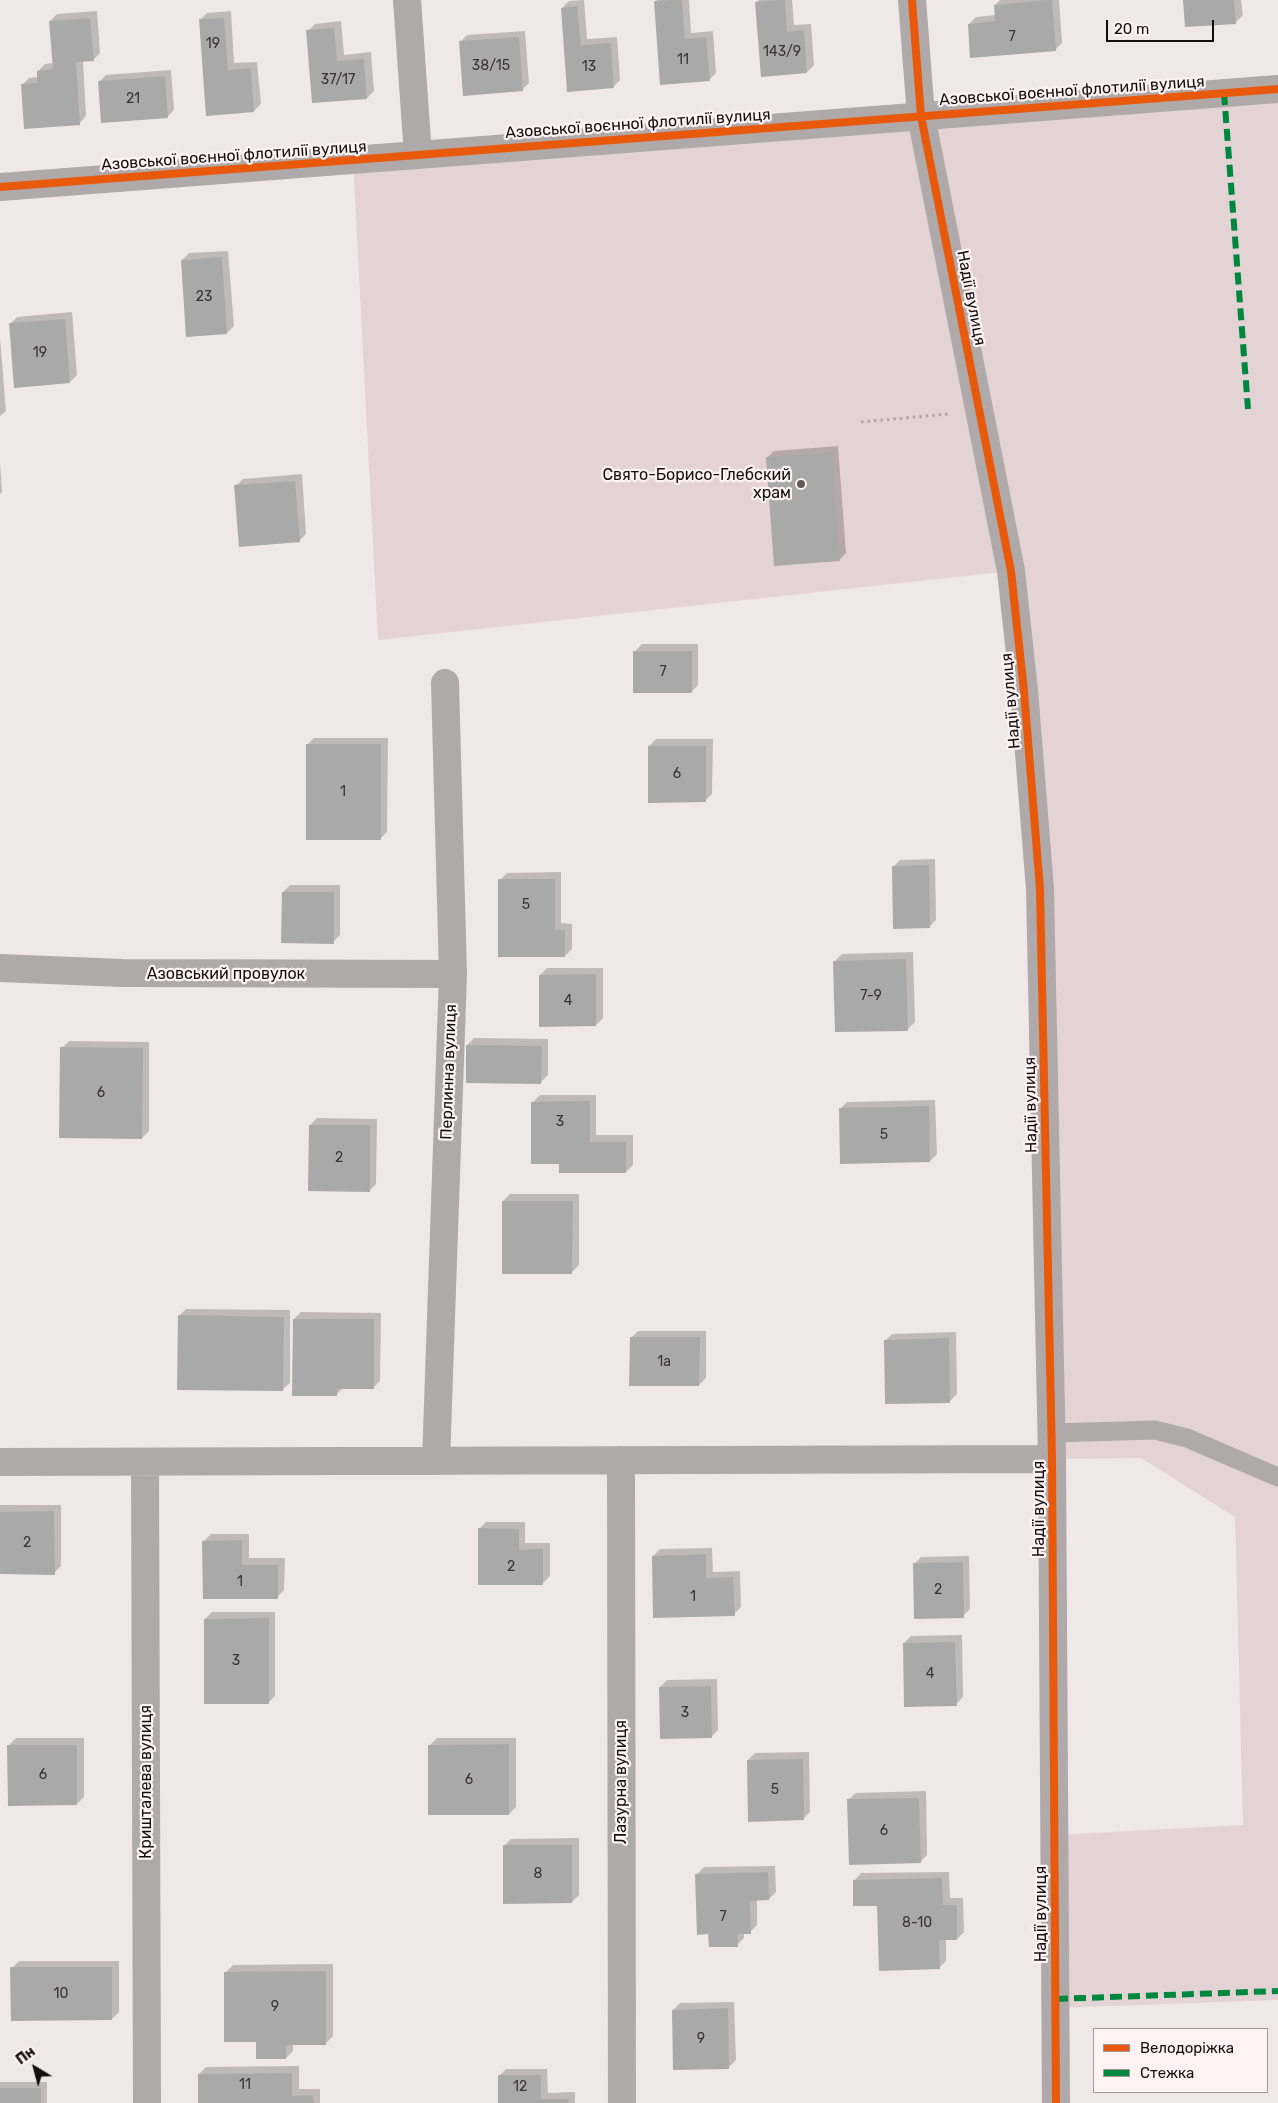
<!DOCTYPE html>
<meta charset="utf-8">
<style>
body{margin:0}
#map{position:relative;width:1278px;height:2103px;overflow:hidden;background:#f0e8e8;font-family:Rubik,sans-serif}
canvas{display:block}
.legend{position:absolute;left:1093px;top:2028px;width:175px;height:65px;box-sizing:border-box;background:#fef2f3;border:1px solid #a09798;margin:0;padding:6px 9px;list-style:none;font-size:15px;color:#130e0f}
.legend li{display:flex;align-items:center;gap:10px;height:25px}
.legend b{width:25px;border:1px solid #a09798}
.north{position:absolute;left:10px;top:2043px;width:50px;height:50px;-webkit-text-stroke:4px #fef2f3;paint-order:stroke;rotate:323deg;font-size:14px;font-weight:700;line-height:20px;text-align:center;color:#130e0f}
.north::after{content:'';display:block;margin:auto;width:18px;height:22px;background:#130e0f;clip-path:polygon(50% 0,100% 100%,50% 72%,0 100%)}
.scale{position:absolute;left:1106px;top:20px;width:108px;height:22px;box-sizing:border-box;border:2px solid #130e0f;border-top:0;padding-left:6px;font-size:15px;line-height:18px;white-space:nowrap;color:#130e0f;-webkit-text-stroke:4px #fef2f3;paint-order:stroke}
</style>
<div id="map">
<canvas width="1278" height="2103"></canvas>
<ul class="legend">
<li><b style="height:6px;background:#e8590c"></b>Велодоріжка</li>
<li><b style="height:6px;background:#00873e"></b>Стежка</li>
</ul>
<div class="north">Пн</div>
<div class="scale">20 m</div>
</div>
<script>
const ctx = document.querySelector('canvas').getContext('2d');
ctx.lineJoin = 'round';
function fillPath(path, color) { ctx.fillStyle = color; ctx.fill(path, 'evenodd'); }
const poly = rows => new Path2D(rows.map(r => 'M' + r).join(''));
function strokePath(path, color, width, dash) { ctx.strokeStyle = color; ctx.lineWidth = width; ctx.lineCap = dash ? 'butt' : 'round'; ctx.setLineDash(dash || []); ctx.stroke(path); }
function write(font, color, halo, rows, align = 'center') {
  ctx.font = font + ' Rubik,sans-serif'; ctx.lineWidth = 4.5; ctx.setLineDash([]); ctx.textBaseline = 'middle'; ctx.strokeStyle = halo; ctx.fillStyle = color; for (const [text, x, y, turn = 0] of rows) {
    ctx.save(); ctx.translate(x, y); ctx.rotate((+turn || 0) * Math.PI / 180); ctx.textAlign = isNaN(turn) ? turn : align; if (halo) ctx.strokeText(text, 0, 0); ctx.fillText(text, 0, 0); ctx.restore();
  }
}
const green = poly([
 [1278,89,1278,2000,1055,2008,1055,1835,1243,1825,1235,1517,1141,1458,1052,1459,1040,889,1011,571,378,640,353,160]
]);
const shadow = poly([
 [584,0,587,39,617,37,620,80,613,87,568,90,562,8,569,1],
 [657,0,689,0,691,33,713,31,716,73,709,80,656,2],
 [759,0,792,0,794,25,811,24,814,65,807,72,756,2],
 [1000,0,1059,0,1062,43,1055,50,969,24,976,17,996,15,995,5],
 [1184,0,1241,0,1243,15,1236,22],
 [97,11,100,53,93,60,83,61,86,116,79,124,22,85,29,78,38,77,38,71,45,64,53,63,50,21,57,14],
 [231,11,234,63,257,62,261,104,254,111,207,115,200,20,207,13],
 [341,21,344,55,371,52,374,91,367,98,308,31,315,24],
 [525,31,529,83,522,90,460,42,467,35],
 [171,70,174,110,167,117,99,82,106,75],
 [228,251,234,326,227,333,182,260,189,253],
 [72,312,77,375,70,382,10,324,17,317],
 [0,338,6,411,0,416],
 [838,446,846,553,839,560,767,458,774,451],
 [0,462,2,492,0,494],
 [302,474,306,534,299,541,236,486,243,479],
 [642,644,698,644,698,685,691,692,635,651],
 [314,738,388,738,387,832,380,839,307,745],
 [656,739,713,739,712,794,705,801,649,746],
 [935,859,936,920,929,927,893,867,900,860],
 [561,872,561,923,572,924,572,949,565,956,500,880,507,873],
 [290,885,340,885,340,935,333,942,283,892],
 [913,952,915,1022,908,1029,835,961,842,954],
 [547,968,603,968,603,1018,596,1025,540,975],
 [474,1038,548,1039,548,1075,541,1082,467,1045],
 [69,1041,149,1042,149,1131,142,1138,62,1048],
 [540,1095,596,1095,596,1135,633,1135,633,1165,626,1172,560,1163,533,1102],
 [935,1100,937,1154,930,1161,840,1109,847,1102],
 [317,1118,377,1119,376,1184,369,1191,310,1125],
 [510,1194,579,1194,579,1265,572,1272,503,1201],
 [186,1309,290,1310,290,1383,282,1390,179,1316],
 [301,1312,381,1313,380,1381,373,1388,344,1387,336,1395,294,1319],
 [638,1331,706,1331,706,1378,699,1385,631,1338],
 [956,1332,957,1394,950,1401,885,1341,892,1334],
 [0,1505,61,1505,61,1566,54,1573,0,1573],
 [486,1522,525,1522,525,1543,550,1543,550,1576,543,1583,479,1529],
 [211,1534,249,1534,249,1558,285,1558,284,1590,277,1597,204,1541],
 [712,1548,713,1572,740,1571,741,1607,734,1614,653,1556,660,1549],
 [969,1556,970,1609,963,1616,914,1564,921,1557],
 [212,1612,275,1612,275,1696,268,1703,205,1619],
 [962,1635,963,1697,956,1704,904,1643,911,1636],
 [717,1679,718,1730,711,1737,660,1687,667,1680],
 [16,1738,84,1738,84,1797,77,1804,9,1745],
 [437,1738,516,1738,516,1807,509,1814,430,1745],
 [809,1752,810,1812,803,1819,748,1760,755,1753],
 [926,1791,927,1855,920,1862,848,1800,856,1793],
 [579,1838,579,1895,572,1902,504,1846,511,1839],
 [775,1866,776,1892,769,1899,757,1899,757,1925,750,1932,744,1933,744,1938,737,1945,709,1933,696,1875,704,1867],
 [949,1872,950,1898,963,1898,964,1932,957,1939,946,1939,946,1961,939,1968,854,1881,861,1873],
 [19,1961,119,1961,119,2012,112,2019,12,1968],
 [333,1964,333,2036,326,2043,293,2044,293,2051,286,2058,257,2041,226,1972,233,1965],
 [734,2002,736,2060,729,2067,673,2010,680,2003],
 [299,2066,299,2089,320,2089,320,2103,199,2103,199,2074,206,2067],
 [506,2069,547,2069,548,2093,575,2092,575,2103,499,2103,499,2076],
 [0,2082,47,2082,47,2103,61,2103,0,2103]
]);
const building = poly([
 [669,0,682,0,685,39,706,37,710,81,660,85,654,1],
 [779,0,785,0,787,32,804,30,807,73,761,77,755,2],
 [1047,0,1052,0,1056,51,970,58,968,24,995,21,994,5],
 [1183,0,1234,0,1236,24,1185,27],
 [577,6,581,45,611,43,614,88,567,92,561,8],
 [90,18,94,61,76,62,80,125,24,129,21,84,37,83,37,71,53,69,49,21],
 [224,18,228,70,251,68,254,112,206,116,199,19],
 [334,28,337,61,364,59,367,99,312,103,306,30],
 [519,37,523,91,463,96,459,41],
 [165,76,168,118,101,123,98,81],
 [222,257,227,334,186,337,181,260],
 [65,319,70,383,14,388,9,323],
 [832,452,840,561,774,566,766,457],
 [295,481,300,542,239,547,234,485],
 [633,651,692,651,692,693,633,693],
 [306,744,381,744,381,840,306,840],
 [648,746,706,746,706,802,648,803],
 [929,865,930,928,893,929,892,866],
 [498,879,555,879,555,930,565,930,565,957,498,957],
 [282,892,334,892,334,944,281,943],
 [906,959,908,1031,835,1032,833,961],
 [596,974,596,1026,539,1027,539,975],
 [466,1045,542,1046,541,1084,466,1083],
 [60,1047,143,1048,142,1139,59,1138],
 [590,1101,590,1142,626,1142,626,1173,559,1173,559,1164,531,1164,531,1102],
 [929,1106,930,1162,840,1164,839,1108],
 [309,1125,370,1125,370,1192,308,1191],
 [502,1201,573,1201,572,1274,502,1274],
 [178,1315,284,1317,283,1391,177,1390],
 [293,1319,374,1319,374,1389,337,1389,337,1396,292,1396],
 [630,1337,700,1337,699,1386,629,1386],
 [949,1338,950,1403,885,1404,884,1340],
 [54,1511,55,1575,0,1574,0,1512],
 [478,1528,519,1529,519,1550,543,1549,543,1585,478,1585],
 [242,1540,242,1565,278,1565,278,1599,203,1599,202,1541],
 [706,1554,706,1578,733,1577,735,1616,653,1618,652,1556],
 [963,1562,964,1618,914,1619,913,1563],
 [269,1618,269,1704,204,1704,204,1619],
 [955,1642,957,1706,904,1707,903,1643],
 [711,1686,712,1738,660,1739,659,1687],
 [509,1744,509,1815,428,1815,428,1745],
 [7,1745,77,1745,77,1805,8,1806],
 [803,1759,804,1820,748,1822,747,1760],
 [919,1798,921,1863,849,1865,847,1799],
 [503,1845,572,1845,572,1903,503,1904],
 [768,1872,769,1900,750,1901,751,1934,737,1934,738,1947,709,1947,708,1934,697,1935,695,1874],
 [942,1878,943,1905,957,1905,957,1940,939,1940,940,1969,879,1971,877,1906,853,1906,853,1880],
 [10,1967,112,1967,112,2020,11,2021],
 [326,1971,326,2045,286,2045,286,2059,256,2059,256,2042,224,2042,224,1972],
 [728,2008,729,2069,673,2070,672,2010],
 [292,2073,292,2096,313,2095,314,2103,198,2103,198,2074],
 [498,2075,541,2075,541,2099,569,2099,568,2103,498,2103],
 [0,2088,41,2088,41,2103,0,2103]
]);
const path = poly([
 [861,422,948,414]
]);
const service = poly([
 [1052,1433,1155,1430,1187,1438,1278,1477]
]);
const minor = poly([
 [407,0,418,155],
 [912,0,921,116,1011,571,1024,691,1040,889,1052,1459,1056,2103],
 [0,187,1278,89],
 [0,968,122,973,453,974],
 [621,1460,622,2103],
 [436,1461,453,974,445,683],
 [0,1462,1052,1459],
 [145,1462,147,2103]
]);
const quiet = poly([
 [1224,93,1248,409],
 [1056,1999,1278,1991]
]);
const cycleway = poly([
 [912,0,921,116,1011,571,1024,691,1040,889,1052,1459,1056,2103],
 [0,187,1278,89]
]);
const markers = [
 [801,484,5,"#605a5b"]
];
const numberNames = [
 ["7",1012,37],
 ["19",213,44],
 ["143/9",782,52],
 ["11",683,60],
 ["38/15",491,66],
 ["13",589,67],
 ["37/17",338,80],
 ["21",133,99],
 ["23",204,297],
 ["19",40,353],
 ["7",663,672],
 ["6",677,774],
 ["1",343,792],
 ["5",526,905],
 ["7-9",871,996],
 ["4",568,1001],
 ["6",101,1093],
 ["3",560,1122],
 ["5",884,1135],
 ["2",339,1158],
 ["1а",664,1362],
 ["2",27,1543],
 ["2",511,1567],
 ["1",240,1582],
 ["2",938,1590],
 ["1",693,1597],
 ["3",236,1661],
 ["4",930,1674],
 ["3",685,1713],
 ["6",43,1775],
 ["6",469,1780],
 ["5",775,1790],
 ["6",884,1831],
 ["8",538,1874],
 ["7",723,1917],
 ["8-10",917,1923],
 ["10",61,1994],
 ["9",275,2007],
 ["9",701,2039],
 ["11",245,2085],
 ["12",520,2087]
];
const streetNames = [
 ["Азовської воєнної флотилії вулиця",1072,91,-4],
 ["Азовської воєнної флотилії вулиця",638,124,-4],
 ["Азовської воєнної флотилії вулиця",234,156,-4],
 ["Надії вулиця",971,298,79],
 ["Надії вулиця",1011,701,-95],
 ["Азовський провулок",226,974],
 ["Перлинна вулиця",449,1072,-88],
 ["Надії вулиця",1031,1105,-91],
 ["Надії вулиця",1039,1509,-90],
 ["Кришталева вулиця",146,1782,-90],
 ["Лазурна вулиця",621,1782,-90],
 ["Надії вулиця",1041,1914,-90]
];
const poiNames = [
 ["Свято-Борисо-Глебский",791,475],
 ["храм",791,493]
];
fillPath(green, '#e4d3d4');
fillPath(shadow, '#0003');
fillPath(building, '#aaa9a9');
strokePath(path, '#ada7a7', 3, [2.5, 4]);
strokePath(service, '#afa9aa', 19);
strokePath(minor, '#afa9aa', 28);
strokePath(quiet, '#00873e', 6, [12, 6]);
strokePath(cycleway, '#e8590c', 8);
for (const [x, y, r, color] of markers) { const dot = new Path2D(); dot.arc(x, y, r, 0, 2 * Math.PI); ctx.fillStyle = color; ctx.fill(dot); strokePath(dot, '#fef2f3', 2); }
write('14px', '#393536', null, numberNames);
write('16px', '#130e0f', '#fef2f3', streetNames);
write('16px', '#130e0f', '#fef2f3', poiNames, 'right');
</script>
